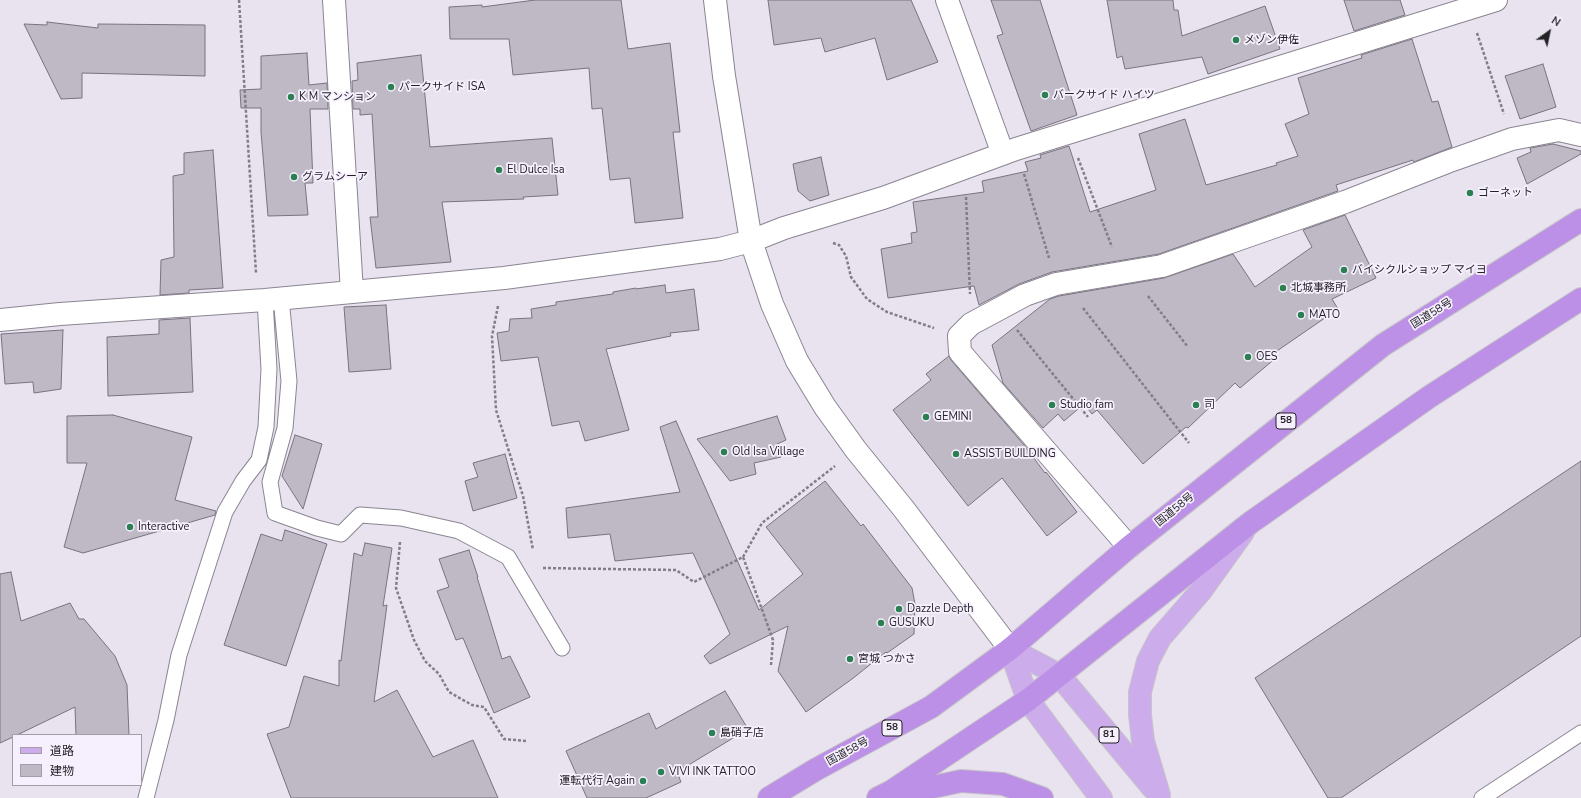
<!DOCTYPE html>
<meta charset="utf-8">
<style>
body{margin:0}
#map{position:relative;width:1581px;height:798px;overflow:hidden;background:#e9e3f0;font-family:"Nunito Sans","Noto Sans JP",sans-serif}
canvas{display:block}
.legend{position:absolute;left:12px;top:734px;width:130px;height:52px;box-sizing:border-box;background:#f6f0fe;border:1px solid #a29da8;margin:0;padding:5px 7px;list-style:none;font-size:12px;color:#242126}
.legend li{display:flex;align-items:center;gap:8px;height:20px}
.legend b{width:20px;border:1px solid #a29da8}
.north{position:absolute;left:1529px;top:12px;width:40px;height:40px;-webkit-text-stroke:3px #f6f0fe;paint-order:stroke;rotate:33deg;font-size:11px;font-weight:700;line-height:16px;text-align:center;color:#242126}
.north::after{content:'';display:block;margin:auto;width:14px;height:18px;background:#242126;clip-path:polygon(50% 0,100% 100%,50% 72%,0 100%)}
</style>
<div id="map">
<canvas width="1581" height="798"></canvas>
<ul class="legend">
<li><b style="height:5px;background:#cdacec"></b>道路</li>
<li><b style="height:11px;background:#beb9c5"></b>建物</li>
</ul>
<div class="north">N</div>
</div>
<script>
const ctx = document.querySelector('canvas').getContext('2d');
ctx.lineJoin = 'round';
function fillPath(path, color) { ctx.fillStyle = color; ctx.fill(path, 'evenodd'); }
const poly = rows => new Path2D(rows.map(r => 'M' + r).join(''));
function strokePath(path, color, width, dash) { ctx.strokeStyle = color; ctx.lineWidth = width; ctx.lineCap = dash ? 'butt' : 'round'; ctx.setLineDash(dash || []); ctx.stroke(path); }
function write(font, color, halo, rows, align = 'center') {
  ctx.font = font + ' "Nunito Sans","Noto Sans JP",sans-serif'; ctx.lineWidth = 3.5; ctx.setLineDash([]); ctx.textBaseline = 'middle'; ctx.strokeStyle = halo; ctx.fillStyle = color; for (const [text, x, y, turn = 0] of rows) {
    ctx.save(); ctx.translate(x, y); ctx.rotate((+turn || 0) * Math.PI / 180); ctx.textAlign = isNaN(turn) ? turn : align; if (halo) ctx.strokeText(text, 0, 0); ctx.fillText(text, 0, 0); ctx.restore();
  }
}
const building = poly([
 [535,0,621,0,628,49,670,43,680,132,673,132,683,218,635,223,630,178,610,180,602,108,592,109,589,68,513,75,509,39,450,39,449,7,482,5,482,7,535,0],
 [768,0,911,0,938,62,887,80,875,38,825,52,821,38,774,45,768,0],
 [991,0,1040,0,1077,115,1031,131,997,36,1003,34,991,0],
 [1107,0,1173,0,1174,10,1178,10,1182,36,1265,6,1280,49,1208,74,1202,57,1125,69,1122,56,1117,58,1107,0],
 [1344,0,1400,0,1405,15,1354,31,1344,0],
 [47,22,98,28,98,24,205,25,205,76,82,73,82,98,61,99,24,24,47,25,47,22],
 [1412,39,1432,102,1438,101,1452,147,1414,162,1413,160,1336,185,1338,191,1159,254,1052,272,1019,284,979,305,974,286,888,298,881,249,912,243,911,233,917,232,913,202,984,192,982,181,1028,171,1025,162,1041,158,1040,155,1069,146,1090,212,1156,190,1139,134,1185,119,1206,185,1277,165,1276,163,1298,156,1285,124,1309,114,1298,78,1362,58,1361,55,1412,39],
 [307,53,309,85,327,83,328,109,310,109,313,183,305,183,308,215,268,216,261,132,261,108,241,108,240,90,261,89,261,56,307,53],
 [421,55,430,147,552,138,558,195,523,197,524,199,442,202,451,262,376,268,370,217,378,217,372,114,360,115,360,109,353,109,352,81,358,80,357,63,421,55],
 [1543,64,1556,107,1520,119,1505,76,1543,64],
 [1553,144,1581,151,1581,154,1527,184,1517,158,1531,152,1530,148,1553,144],
 [213,150,223,288,189,290,189,293,160,295,161,260,174,257,173,176,184,174,184,153,213,150],
 [821,157,829,195,810,201,798,191,793,164,821,157],
 [1345,215,1376,278,1332,299,1338,309,1274,353,1277,357,1240,388,1235,383,1188,428,1186,427,1143,464,1097,410,1092,414,1084,404,1064,421,1058,414,1043,428,1003,383,992,345,1050,299,1059,296,1164,278,1233,254,1255,287,1312,247,1303,230,1345,215],
 [665,285,666,293,694,289,699,330,670,333,671,336,606,349,629,430,585,441,579,421,552,426,538,357,501,361,497,333,509,331,510,319,532,318,531,309,556,305,556,302,613,294,613,292,636,288,636,289,665,285],
 [386,305,391,369,349,372,344,307,386,305],
 [190,318,193,392,108,396,107,337,159,334,159,320,190,318],
 [63,330,61,389,34,393,33,382,5,384,1,334,63,330],
 [949,356,951,360,1024,445,1045,473,1046,472,1077,512,1047,536,1002,478,968,506,893,410,931,380,926,374,949,356],
 [113,415,192,437,175,500,216,511,215,515,83,553,64,547,87,463,67,463,67,416,113,415],
 [777,416,786,440,777,444,781,457,754,463,756,474,730,481,697,439,777,416],
 [676,421,759,610,803,574,766,527,825,481,861,526,863,524,912,588,915,604,914,634,887,653,886,652,852,679,806,712,778,671,788,626,710,664,704,656,730,634,693,553,615,561,610,534,568,538,566,508,680,492,660,427,676,421],
 [295,435,322,444,303,509,282,476,295,435],
 [505,454,517,498,473,511,465,481,478,477,473,463,505,454],
 [1581,461,1581,636,1341,798,1328,798,1255,678,1581,461],
 [285,530,327,544,286,666,224,645,261,534,282,541,285,530],
 [365,543,392,548,383,606,387,605,374,702,397,690,433,757,473,740,498,798,291,798,267,734,289,727,304,676,339,686,339,660,341,661,354,553,362,556,365,543],
 [469,550,478,577,477,577,502,659,510,656,530,697,494,713,463,638,456,640,437,591,449,587,439,559,469,550],
 [11,572,21,621,70,603,79,619,84,619,115,656,127,685,129,735,76,735,75,707,17,735,13,735,13,737,0,743,0,574,11,572],
 [725,691,748,729,677,772,681,782,646,798,587,798,566,751,649,713,656,729,725,691]
]);
const path = poly([
 [239,0,256,273],
 [1477,33,1504,114],
 [1078,158,1112,247],
 [1024,174,1049,258],
 [966,197,970,294],
 [833,243,839,245,846,256,851,277,867,299,887,312,934,328],
 [1148,296,1188,347],
 [498,306,492,336,496,410,523,496,533,550],
 [1083,308,1189,443],
 [1017,330,1088,417],
 [400,542,396,588,414,640,425,661,439,674,449,692,472,705,484,707,504,739,526,741],
 [743,557,762,523,835,466],
 [543,568,676,570,694,582,743,557,773,640,771,665]
]);
const service = poly([
 [281,298,289,381,285,428,270,482,275,513,317,528,341,534,360,515,401,518,459,531,508,557,562,648],
 [146,798,166,720,179,655,225,512,243,481,259,460,266,427,269,369,265,300],
 [1482,798,1581,733]
]);
const minor = poly([
 [334,0,352,292],
 [947,0,1003,154],
 [0,320,60,314,265,300,504,278,720,249,751,241,784,228,883,198,1016,149,1496,0],
 [1129,547,960,352,959,336,971,324,1025,295,1056,284,1162,266,1345,202,1447,162,1512,139,1559,130,1581,135]
]);
const tertiary = poly([
 [715,0,724,76,751,241,772,304,797,361,825,407,856,450,903,508,1010,649]
]);
const primary = poly([
 [1010,649,1059,675,1153,788],
 [1010,649,1028,700,1101,798],
 [1159,795,1143,741,1140,715,1140,692,1148,661,1160,638,1200,592,1243,532]
]);
const trunk = poly([
 [893,792,924,789,961,781,1003,784,1042,798],
 [769,798,815,770,931,707,1010,649,1129,547,1383,345,1581,220],
 [878,798,892,791,1028,700,1250,523,1429,397,1581,299]
]);
const markers = [
 [1236,40,4,"#2b7f52"],
 [391,87,4,"#2b7f52"],
 [1045,95,4,"#2b7f52"],
 [291,97,4,"#2b7f52"],
 [499,170,4,"#2b7f52"],
 [294,177,4,"#2b7f52"],
 [1470,193,4,"#2b7f52"],
 [1344,270,4,"#2b7f52"],
 [1283,288,4,"#2b7f52"],
 [1301,315,4,"#2b7f52"],
 [1248,357,4,"#2b7f52"],
 [1052,405,4,"#2b7f52"],
 [1196,405,4,"#2b7f52"],
 [926,417,4,"#2b7f52"],
 [724,452,4,"#2b7f52"],
 [956,454,4,"#2b7f52"],
 [130,527,4,"#2b7f52"],
 [899,609,4,"#2b7f52"],
 [881,623,4,"#2b7f52"],
 [850,659,4,"#2b7f52"],
 [712,733,4,"#2b7f52"],
 [661,772,4,"#2b7f52"],
 [643,781,4,"#2b7f52"]
];
const shields = [
 [1286,421,20],
 [892,728,20],
 [1109,735,20]
];
const shieldNames = [
 ["58",1286,421],
 ["58",892,728],
 ["81",1109,735]
];
const poiNames = [
 ["メゾン伊佐",1244,40],
 ["パークサイド ISA",399,87],
 ["バークサイド ハイツ",1053,95],
 ["K M マンション",299,97],
 ["El Dulce Isa",507,170],
 ["グラムシーア",302,177],
 ["ゴーネット",1478,193],
 ["バイシクルショップ マイヨ",1352,270],
 ["北城事務所",1291,288],
 ["MATO",1309,315],
 ["OES",1256,357],
 ["Studio fam",1060,405],
 ["司",1204,405],
 ["GEMINI",934,417],
 ["Old Isa Village",732,452],
 ["ASSIST BUILDING",964,454],
 ["Interactive",138,527],
 ["Dazzle Depth",907,609],
 ["GUSUKU",889,623],
 ["宮城 つかさ",858,659],
 ["島硝子店",720,733],
 ["VIVI INK TATTOO",669,772],
 ["運転代行 Again",635,781,"right"]
];
const streetNames = [
 ["国道58号",1432,314,-32],
 ["国道58号",1175,510,-39],
 ["国道58号",848,752,-29]
];
fillPath(building, '#beb9c5');
strokePath(building, '#78737f', 1);
strokePath(service, '#8a8591', 17);
strokePath(minor, '#8a8591', 24);
strokePath(tertiary, '#8a8591', 24);
strokePath(primary, '#c6c5c7', 24);
strokePath(trunk, '#c6c5c7', 24);
strokePath(path, '#827d86', 2.5, [3, 2]);
strokePath(service, '#fff', 15);
strokePath(minor, '#fff', 22);
strokePath(tertiary, '#fff', 22);
strokePath(primary, '#cdacec', 22);
strokePath(trunk, '#bc90e6', 22);
for (const [x, y, r, color] of markers) { const dot = new Path2D(); dot.arc(x, y, r, 0, 2 * Math.PI); ctx.fillStyle = color; ctx.fill(dot); strokePath(dot, '#f6f0fe', 1.5); }
for (const [x, y, w] of shields) { const box = new Path2D(); box.roundRect(x - w / 2, y - 8, w, 16, 3); ctx.fillStyle = '#f6f0fe'; ctx.fill(box); strokePath(box, '#242126', 1); }
write('bold 10px', '#242126', null, shieldNames);
write('11px', '#242126', '#f6f0fe', poiNames, 'left');
write('11px', '#242126', '#f6f0fe', streetNames);
</script>
